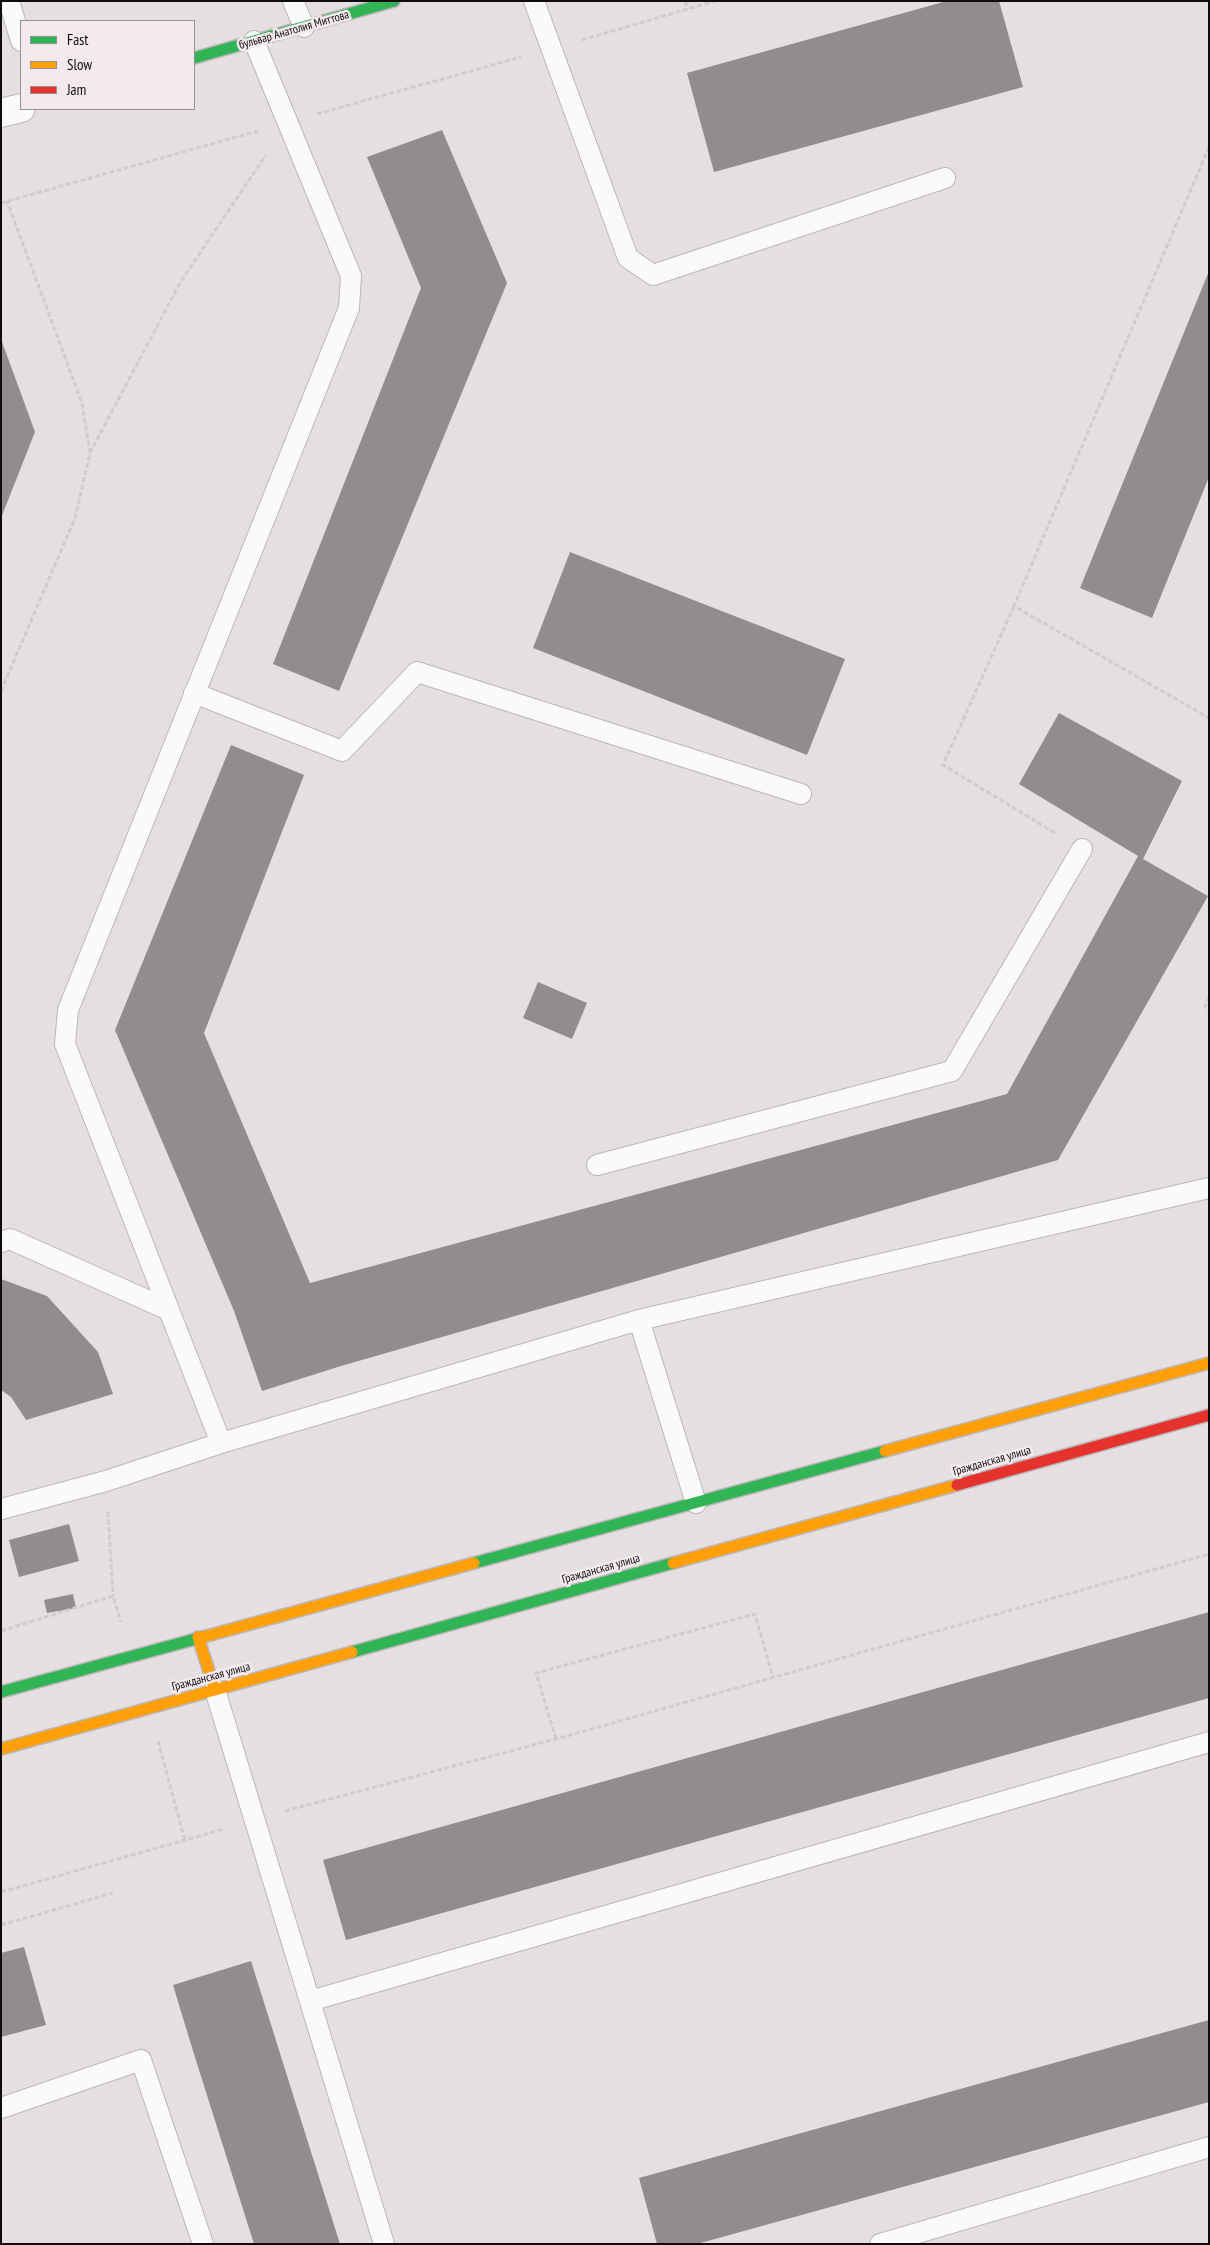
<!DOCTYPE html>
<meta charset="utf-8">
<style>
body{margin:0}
#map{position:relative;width:1210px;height:2245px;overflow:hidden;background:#e5dfe1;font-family:"PT Sans Narrow",sans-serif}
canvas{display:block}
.frame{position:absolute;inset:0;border:2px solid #0f0c0d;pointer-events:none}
.legend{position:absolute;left:20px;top:20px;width:175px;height:90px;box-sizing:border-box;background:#f4eaed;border:1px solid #989193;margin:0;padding:6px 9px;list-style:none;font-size:15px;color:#0f0c0d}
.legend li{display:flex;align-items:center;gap:10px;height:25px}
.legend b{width:25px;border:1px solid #989193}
</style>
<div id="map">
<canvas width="1210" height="2245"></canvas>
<div class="frame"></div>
<ul class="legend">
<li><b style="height:6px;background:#30b455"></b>Fast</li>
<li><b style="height:6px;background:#ff9f0a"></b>Slow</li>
<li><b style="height:6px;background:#e5322d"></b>Jam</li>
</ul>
</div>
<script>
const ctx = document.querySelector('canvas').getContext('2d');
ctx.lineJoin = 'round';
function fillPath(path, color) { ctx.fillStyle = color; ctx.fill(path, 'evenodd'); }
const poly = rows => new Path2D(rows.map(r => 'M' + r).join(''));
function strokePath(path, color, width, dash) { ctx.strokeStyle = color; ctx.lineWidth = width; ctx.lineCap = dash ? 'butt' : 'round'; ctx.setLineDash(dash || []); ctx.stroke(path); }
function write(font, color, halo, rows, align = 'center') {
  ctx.font = font + ' "PT Sans Narrow",sans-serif'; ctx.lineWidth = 5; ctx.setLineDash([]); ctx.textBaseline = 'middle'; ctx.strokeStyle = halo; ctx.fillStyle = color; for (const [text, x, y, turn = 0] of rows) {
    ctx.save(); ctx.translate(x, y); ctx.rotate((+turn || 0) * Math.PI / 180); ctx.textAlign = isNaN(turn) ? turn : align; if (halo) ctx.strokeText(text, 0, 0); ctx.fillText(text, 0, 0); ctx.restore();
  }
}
const building = poly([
 [947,1,999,1,1023,87,714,172,687,73],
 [442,130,507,283,339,691,273,664,421,288,367,157],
 [1209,271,1209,477,1152,618,1080,588],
 [1,339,35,432,1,518],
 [570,552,845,659,807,755,533,648],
 [1059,713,1182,781,1143,859,1208,896,1058,1160,341,1366,262,1391,234,1311,115,1030,231,745,304,775,204,1033,310,1283,1007,1094,1138,856,1019,784],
 [538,982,587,1003,572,1039,523,1018],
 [1,1279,47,1296,98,1352,113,1394,26,1420,11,1397,1,1390],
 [69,1524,79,1561,19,1577,9,1540],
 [73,1594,76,1608,47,1613,44,1600],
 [1209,1612,1209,1698,346,1940,323,1860],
 [24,1947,46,2025,1,2037,1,1953],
 [251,1961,340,2244,254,2244,193,2051,173,1985],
 [1209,2020,1209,2102,697,2244,657,2244,639,2178]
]);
const path = poly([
 [685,1,688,9],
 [582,40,715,1],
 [317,114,521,57],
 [1209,147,1014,606,1209,718],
 [1,203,258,131],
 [90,453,181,281,266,155],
 [1014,606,943,765,1055,833],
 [1,691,75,518,90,453,82,403,7,201],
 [1209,997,1205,1007,1209,1011],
 [108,1512,113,1596],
 [1,1631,113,1596,121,1622],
 [556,1739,536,1673,755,1614,773,1678],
 [158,1741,185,1841],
 [285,1811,556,1739,1209,1554],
 [1,1892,224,1829],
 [1,1925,113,1893]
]);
const lane = poly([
 [9,1,21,41],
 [293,1,304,27],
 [534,1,628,258,653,275,945,178],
 [194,693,342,751,417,672,801,794],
 [597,1165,952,1071,1082,849],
 [1,1242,10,1239,169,1310],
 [639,1320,696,1503],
 [221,1443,65,1044,68,1010,349,308,351,276,254,41],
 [1,1509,106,1481,221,1443,639,1320,1209,1188],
 [215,1690,384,2244],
 [310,2001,1209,1742],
 [1,2108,141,2060,203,2244],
 [880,2244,1209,2147]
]);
const street = poly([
 [1,113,21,108]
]);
const fast = poly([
 [194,58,394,1],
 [474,1563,885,1451],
 [352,1652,673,1563],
 [1,1692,203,1637]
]);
const slow = poly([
 [885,1451,1209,1363],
 [673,1563,957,1485],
 [198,1637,215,1690],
 [203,1637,474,1563],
 [1,1749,352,1652]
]);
const jam = poly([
 [957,1485,1209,1415]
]);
const streetNames = [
 ["бульвар Анатолия Миттова",294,30,-16],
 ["Гражданская улица",992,1461,-16],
 ["Гражданская улица",601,1569,-16],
 ["Гражданская улица",211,1677,-15]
];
fillPath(building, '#918d8e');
strokePath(lane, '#bbb6b8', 22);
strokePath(street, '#bbb6b8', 30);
strokePath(fast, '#bbb6b8', 14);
strokePath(slow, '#bbb6b8', 14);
strokePath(jam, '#bbb6b8', 14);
strokePath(path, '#cecdcd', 3, [5, 2.5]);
strokePath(lane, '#fbfafa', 20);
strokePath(street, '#fbfafa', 28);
strokePath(fast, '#30b455', 11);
strokePath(slow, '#ff9f0a', 11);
strokePath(jam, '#e5322d', 11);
write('12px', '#0f0c0d', '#f4eaed', streetNames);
</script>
